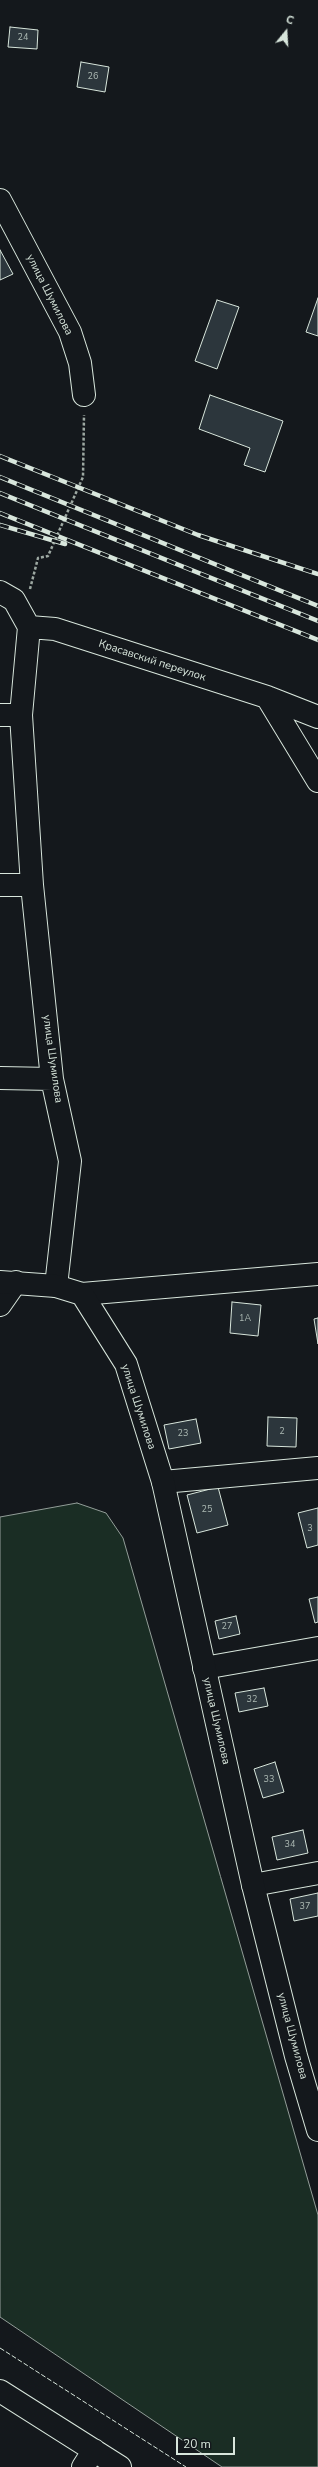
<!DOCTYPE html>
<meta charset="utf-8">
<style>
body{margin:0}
#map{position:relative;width:318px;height:2467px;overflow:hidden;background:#14181c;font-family:"Nunito Sans",sans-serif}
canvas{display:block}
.north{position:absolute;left:266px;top:12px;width:40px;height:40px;-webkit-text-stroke:3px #14181c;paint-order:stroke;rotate:18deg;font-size:11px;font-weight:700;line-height:16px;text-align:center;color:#d8e6dc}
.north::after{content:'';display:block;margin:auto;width:14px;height:18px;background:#d8e6dc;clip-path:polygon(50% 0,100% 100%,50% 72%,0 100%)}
.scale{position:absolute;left:176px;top:2437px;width:59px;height:18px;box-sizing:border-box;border:2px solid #d8e6dc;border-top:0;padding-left:5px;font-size:12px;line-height:14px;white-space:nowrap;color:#d8e6dc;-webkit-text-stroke:3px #14181c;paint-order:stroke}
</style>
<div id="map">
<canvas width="318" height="2467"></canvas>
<div class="north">С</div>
<div class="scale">20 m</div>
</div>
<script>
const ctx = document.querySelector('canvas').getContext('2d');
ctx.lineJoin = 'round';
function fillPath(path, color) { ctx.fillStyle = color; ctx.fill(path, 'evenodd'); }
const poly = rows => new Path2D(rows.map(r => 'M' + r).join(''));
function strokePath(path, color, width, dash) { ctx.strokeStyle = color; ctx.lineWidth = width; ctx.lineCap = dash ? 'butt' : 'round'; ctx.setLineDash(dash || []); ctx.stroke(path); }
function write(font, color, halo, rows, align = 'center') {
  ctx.font = font + ' "Nunito Sans",sans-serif'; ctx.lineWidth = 3; ctx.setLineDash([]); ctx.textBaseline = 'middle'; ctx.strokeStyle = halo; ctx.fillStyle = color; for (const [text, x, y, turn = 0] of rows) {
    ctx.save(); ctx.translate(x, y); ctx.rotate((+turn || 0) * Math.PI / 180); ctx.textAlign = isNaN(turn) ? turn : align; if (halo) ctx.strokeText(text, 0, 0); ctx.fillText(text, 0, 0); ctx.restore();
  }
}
const green = poly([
 [77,1503,106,1513,123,1538,318,2215,318,2467,222,2467,0,2317,0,1517,77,1503]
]);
const building = poly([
 [10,27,38,30,37,49,8,47,10,27],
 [81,62,109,67,105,92,77,87,81,62],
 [0,250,13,274,0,280,0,250],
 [318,298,318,336,306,332,318,298],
 [217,300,239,307,217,369,195,361,217,300],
 [210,395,283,421,265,472,244,465,250,448,199,429,210,395],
 [232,1302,261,1305,258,1336,230,1333,232,1302],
 [318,1318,318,1344,314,1319,318,1318],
 [268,1417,297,1418,296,1447,267,1446,268,1417],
 [196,1419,201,1443,169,1449,164,1425,196,1419],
 [218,1487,228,1525,197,1533,187,1495,218,1487],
 [318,1508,318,1545,307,1548,298,1513,318,1508],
 [318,1597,318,1622,315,1623,309,1599,318,1597],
 [236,1616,240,1634,219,1639,215,1621,236,1616],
 [264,1688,268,1706,239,1712,235,1693,264,1688],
 [275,1762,284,1792,263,1798,254,1769,275,1762],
 [303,1830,308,1853,277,1860,272,1837,303,1830],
 [318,1893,318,1916,294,1921,290,1899,318,1893]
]);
const path = poly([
 [30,589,38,558,48,556,83,477,84,415]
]);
const minor = poly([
 [0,200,70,332,80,363,84,395],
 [0,592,14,600,29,627,55,629,267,697,318,717],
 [29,627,21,715,32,885,52,1079,70,1161,56,1286],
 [267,697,318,781],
 [0,715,21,715],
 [0,885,32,885],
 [0,1078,52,1079],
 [82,1294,318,1274],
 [0,1305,16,1282],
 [163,1482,318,1468],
 [204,1668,318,1648],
 [253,1885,318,1873],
 [0,2391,120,2467],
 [83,2467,94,2450]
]);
const major = poly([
 [0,1282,56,1286,82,1294,126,1364,163,1482,253,1885,296,2056,318,2130]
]);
const rail = poly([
 [0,456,198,535,318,574],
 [0,477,318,606],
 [0,493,318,621],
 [0,513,318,640],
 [0,525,65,544]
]);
const fence = poly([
 [0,2348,186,2467]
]);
const numberNames = [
 ["24",23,38],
 ["26",93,77],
 ["1А",245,1319],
 ["2",282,1432],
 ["23",183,1434],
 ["25",207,1510],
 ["3",310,1529],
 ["27",227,1627],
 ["32",252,1700],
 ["33",269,1780],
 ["34",290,1845],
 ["37",305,1907]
];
const streetNames = [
 ["улица Шумилова",49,295,63],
 ["Красавский переулок",152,661,18],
 ["улица Шумилова",52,1059,82],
 ["улица Шумилова",138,1407,72],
 ["улица Шумилова",216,1721,77],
 ["улица Шумилова",292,2036,75]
];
fillPath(green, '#1a2d24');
strokePath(green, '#939e99', 1);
fillPath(building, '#2c363c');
strokePath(building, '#d8e6dc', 1);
strokePath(minor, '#d8e6dc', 24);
strokePath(major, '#d8e6dc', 24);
strokePath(path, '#9da8a2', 2.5, [3, 2]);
strokePath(minor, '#14181c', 22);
strokePath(major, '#14181c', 22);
strokePath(rail, '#d8e6dc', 4.5);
strokePath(rail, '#14181c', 3, [9]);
strokePath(fence, '#d8e6dc', 1, [5, 2]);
write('9px', '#adbab4', null, numberNames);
write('11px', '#d8e6dc', '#14181c', streetNames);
</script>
